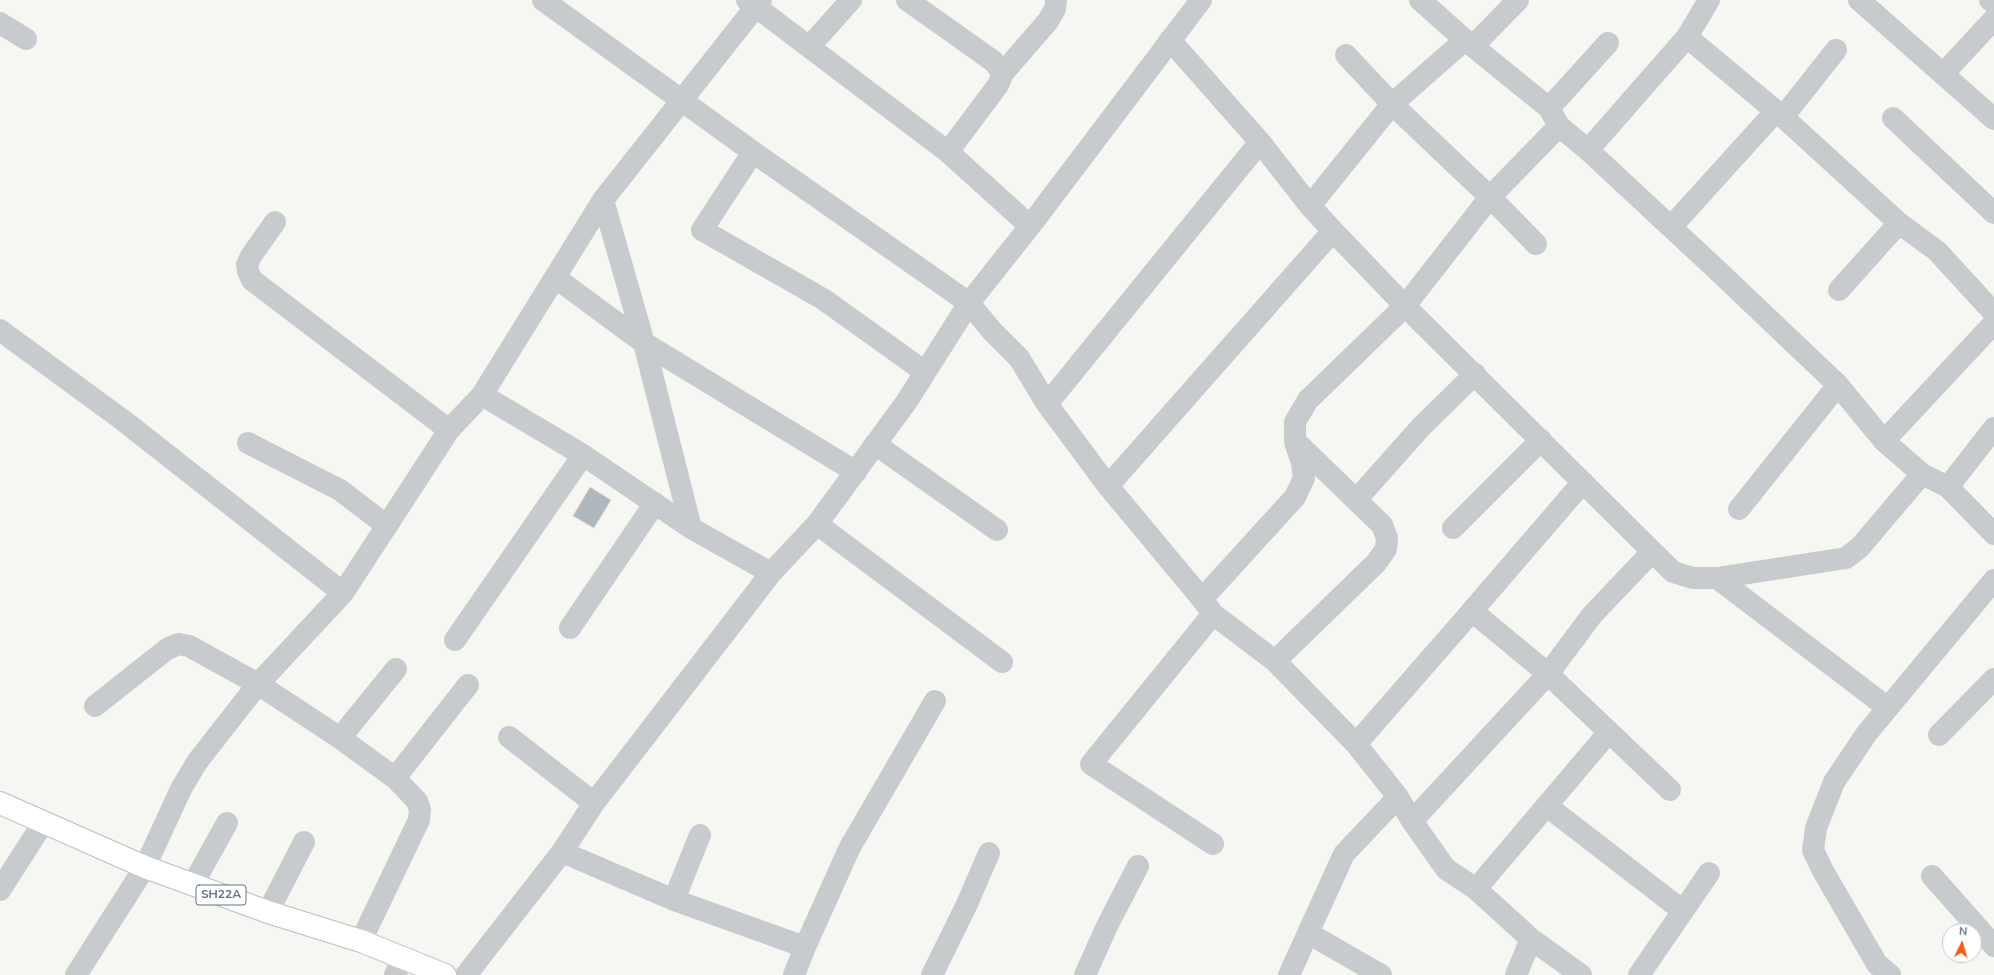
<!DOCTYPE html>
<style>
body{margin:0}
#map{position:relative;width:1994px;height:975px;overflow:hidden;background:#f6f6f2;font-family:"Nunito Sans",sans-serif}
canvas{display:block}
.north{position:absolute;left:1942px;top:923px;width:40px;height:40px;box-sizing:border-box;background:#fff;border:1px solid #c1c7cf;border-radius:50%;rotate:5deg;font-size:11px;font-weight:700;line-height:16px;text-align:center;color:#637386}
.north::after{content:'';display:block;margin:auto;width:14px;height:18px;background:#f15e18;clip-path:polygon(50% 0,100% 100%,50% 72%,0 100%)}
</style>
<div id="map">
<canvas width="1994" height="975"></canvas>
<div class="north">N</div>
</div>
<script>
const ctx = document.querySelector('canvas').getContext('2d');
ctx.lineJoin = 'round';
function fillPath(path, color) { ctx.fillStyle = color; ctx.fill(path, 'evenodd'); }
const poly = rows => new Path2D(rows.map(r => 'M' + r).join(''));
function strokePath(path, color, width, dash) { ctx.strokeStyle = color; ctx.lineWidth = width; ctx.lineCap = dash ? 'butt' : 'round'; ctx.setLineDash(dash || []); ctx.stroke(path); }
function write(font, color, halo, rows, align = 'center') {
  ctx.font = font + ' "Nunito Sans",sans-serif'; ctx.lineWidth = 4; ctx.setLineDash([]); ctx.textBaseline = 'middle'; ctx.strokeStyle = halo; ctx.fillStyle = color; for (const [text, x, y, turn = 0] of rows) {
    ctx.save(); ctx.translate(x, y); ctx.rotate((+turn || 0) * Math.PI / 180); ctx.textAlign = isNaN(turn) ? turn : align; if (halo) ctx.strokeText(text, 0, 0); ctx.fillText(text, 0, 0); ctx.restore();
  }
}
const building = poly([
 [590,487,611,500,594,528,573,516,590,487]
]);
const minor = poly([
 [543,0,753,152,969,303,992,331,1019,358,1047,404,1108,486,1202,599,1213,614,1275,661,1356,744,1398,797,1412,821,1446,869,1476,889,1531,939,1581,975],
 [747,0,948,152,1030,226],
 [907,0,993,61,1003,73,998,85,948,152],
 [1420,0,1465,40,1549,108,1559,126,1588,150,1717,270,1838,385,1884,441,1922,474,1948,487,1994,534],
 [1859,0,1994,119],
 [1990,0,1994,3],
 [0,23,26,39],
 [1687,37,1709,0],
 [1170,40,1260,142,1310,206,1333,231,1405,306,1673,572,1693,578,1717,578,1846,558,1860,547,1922,474],
 [1473,46,1518,0],
 [809,47,851,0],
 [1346,55,1392,104,1490,197,1536,244],
 [1003,73,1048,21,1055,9,1056,0],
 [1944,73,1994,19],
 [1549,108,1608,43],
 [1783,117,1836,50],
 [1893,118,1994,213],
 [1588,150,1687,37,1783,117,1899,223,1937,251,1994,313],
 [753,152,702,230,823,299,925,372],
 [603,200,644,343,691,528],
 [1310,206,1392,104,1465,40],
 [275,222,251,256,247,265,248,271,252,280,449,430],
 [1671,227,1776,111],
 [556,278,644,343,856,472],
 [1839,290,1899,223],
 [0,330,124,421,343,593],
 [482,395,583,455],
 [1047,404,1260,142],
 [1884,441,1994,323],
 [248,443,340,490,387,526],
 [875,444,997,530],
 [1108,486,1333,231],
 [1948,487,1994,428],
 [1356,500,1421,427,1475,374],
 [1739,509,1838,385],
 [817,524,1002,662],
 [1453,528,1541,440],
 [1717,578,1888,708],
 [1202,599,1295,497,1304,478,1302,463,1295,442,1295,422,1308,400,1405,306,1490,197,1559,126],
 [1472,611,1583,482],
 [1213,614,1091,764,1213,844],
 [570,628,655,503],
 [455,640,583,455,691,528,771,573],
 [1275,661,1376,563,1386,549,1387,538,1382,525,1297,443],
 [95,706,167,649,179,644,189,646,258,684,340,738,395,778,417,801,420,810,419,820,361,941],
 [1939,735,1994,679],
 [509,737,594,803],
 [340,738,396,669],
 [1356,744,1472,611,1548,674,1670,790],
 [395,778,468,685],
 [1547,806,1683,911],
 [1412,821,1548,674,1592,615,1652,552],
 [562,852,674,900,805,947,794,975],
 [1932,876,1994,946],
 [193,884,227,823],
 [1476,889,1609,732],
 [0,890,43,823],
 [674,900,700,835],
 [268,912,304,842],
 [1308,933,1381,975],
 [805,947,850,847,935,701],
 [76,975,145,867,181,789,197,762,258,684,343,593,449,430,482,395,603,200,761,0],
 [395,975,403,958],
 [466,975,562,852,594,803,771,573,817,524,907,401,969,303,1030,226,1201,0],
 [932,975,967,904,989,853],
 [1085,975,1107,926,1138,866],
 [1289,975,1344,854,1398,797],
 [1516,975,1531,939],
 [1639,975,1709,873],
 [1890,975,1877,964,1823,871,1813,850,1816,828,1834,782,1867,733,1994,580]
]);
const major = poly([
 [0,803,145,867,268,912,361,941,445,975]
]);
const shields = [
 [221,895,50]
];
const shieldNames = [
 ["SH22A",221,895]
];
fillPath(building, '#b1b8bd');
strokePath(building, '#d8d8d5', 1);
strokePath(major, '#babdc1', 24);
strokePath(minor, '#c8cbce', 22);
strokePath(major, '#fff', 22);
for (const [x, y, w] of shields) { const box = new Path2D(); box.roundRect(x - w / 2, y - 10, w, 20, 3); ctx.fillStyle = '#fff'; ctx.fill(box); strokePath(box, '#637386', 1); }
write('bold 12px', '#637386', null, shieldNames);
</script>
